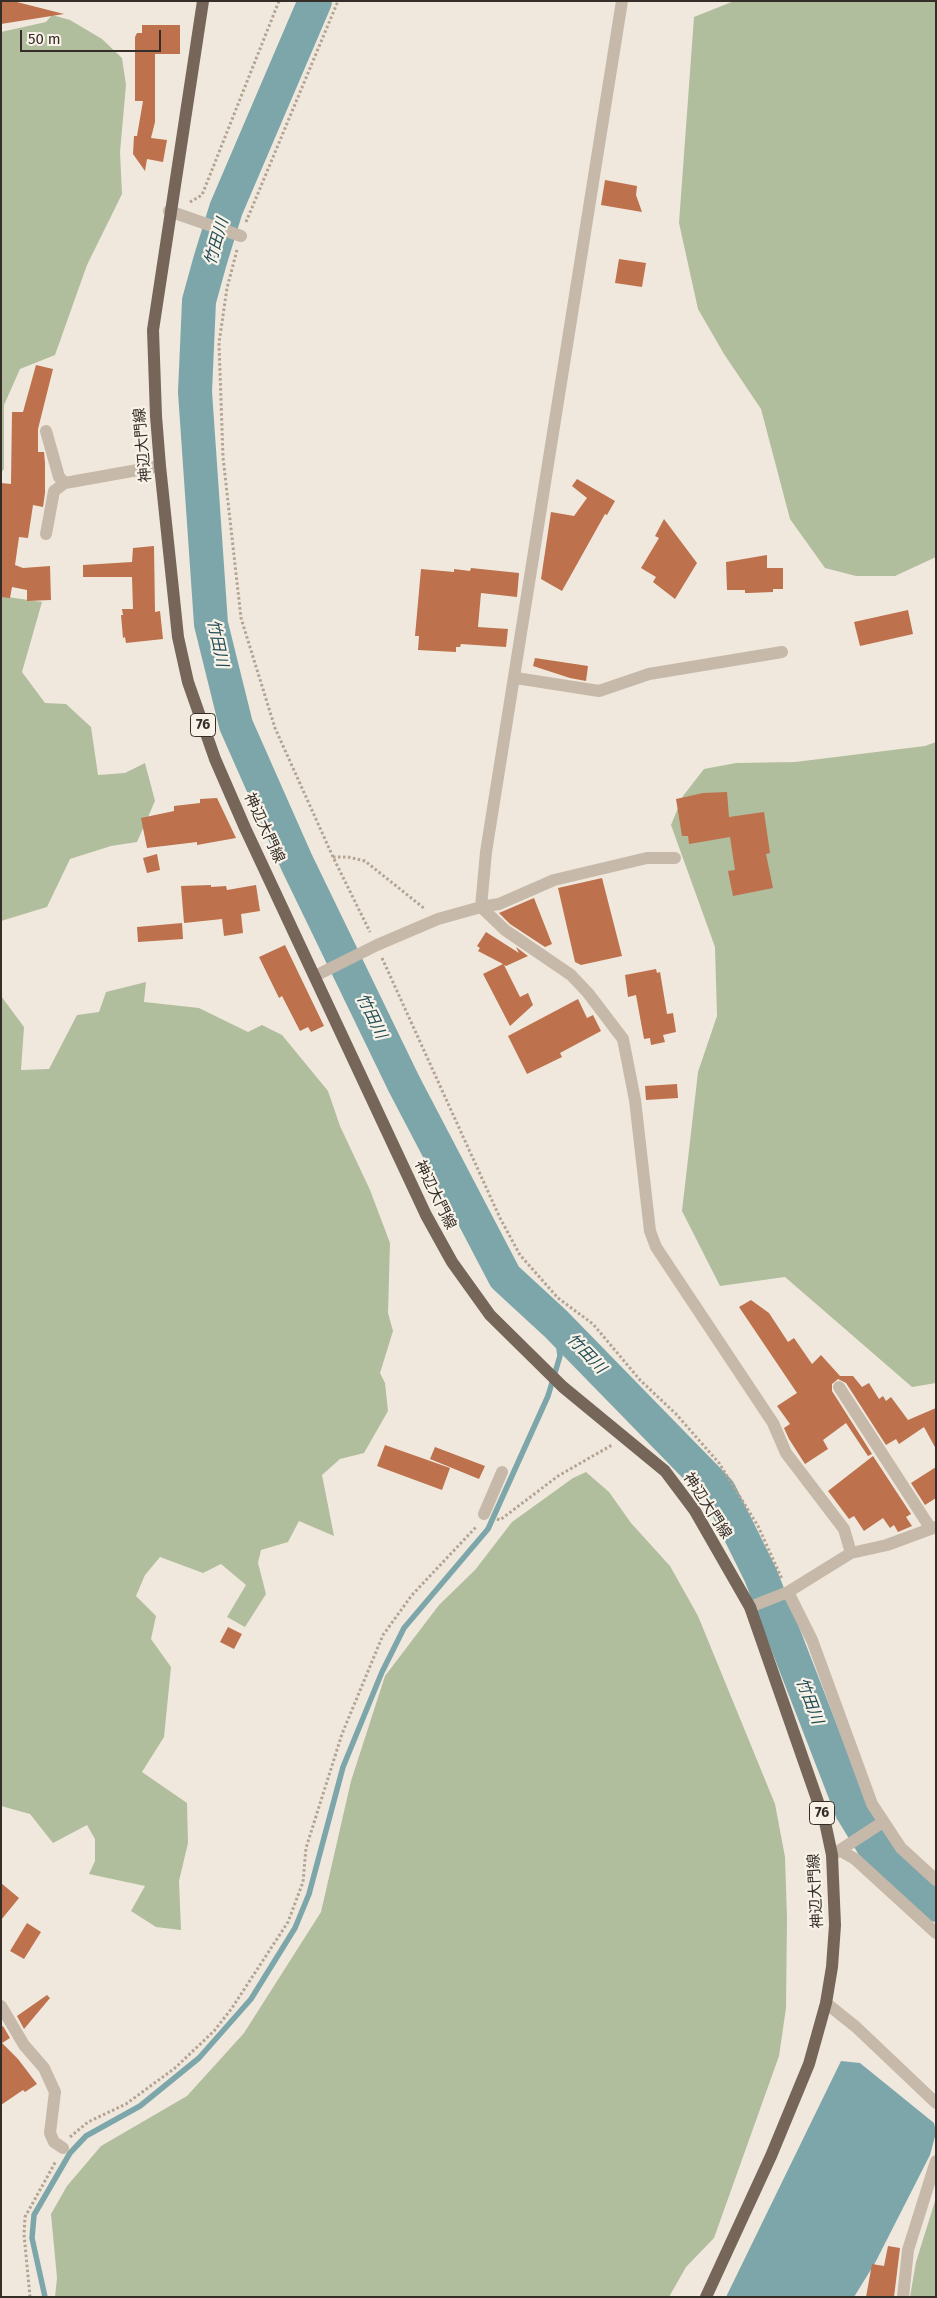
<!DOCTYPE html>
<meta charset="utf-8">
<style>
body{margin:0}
#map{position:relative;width:937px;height:2298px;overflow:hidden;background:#f0e8dc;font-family:"Fira Sans",sans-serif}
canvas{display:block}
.frame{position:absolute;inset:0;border:2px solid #352d28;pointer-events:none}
.scale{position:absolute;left:20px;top:30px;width:141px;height:22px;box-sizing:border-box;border:2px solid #352d28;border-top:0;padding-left:6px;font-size:15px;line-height:18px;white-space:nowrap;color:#352d28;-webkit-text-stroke:4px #f8f2e8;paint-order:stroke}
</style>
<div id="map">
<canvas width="937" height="2298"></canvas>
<div class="frame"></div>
<div class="scale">50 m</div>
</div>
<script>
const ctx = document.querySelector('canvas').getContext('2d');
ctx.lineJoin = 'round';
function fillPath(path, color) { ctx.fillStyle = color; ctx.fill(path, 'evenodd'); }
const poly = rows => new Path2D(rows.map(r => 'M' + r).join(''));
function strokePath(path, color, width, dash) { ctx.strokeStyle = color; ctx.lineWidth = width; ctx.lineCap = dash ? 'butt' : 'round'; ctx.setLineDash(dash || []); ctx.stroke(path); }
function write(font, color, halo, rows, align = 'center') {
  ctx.font = font + ' "Fira Sans","Noto Sans JP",sans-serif'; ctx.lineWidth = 4.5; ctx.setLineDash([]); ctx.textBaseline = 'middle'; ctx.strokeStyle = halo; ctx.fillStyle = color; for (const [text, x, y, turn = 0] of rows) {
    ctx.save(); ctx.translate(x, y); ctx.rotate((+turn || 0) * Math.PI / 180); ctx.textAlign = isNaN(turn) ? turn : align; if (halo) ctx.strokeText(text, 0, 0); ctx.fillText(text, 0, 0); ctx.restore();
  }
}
const green = poly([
 [734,1,936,1,936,557,895,576,856,576,825,568,790,519,761,409,724,354,698,309,679,223,694,17],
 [52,15,70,20,102,39,122,58,126,85,120,152,122,194,87,265,55,355,20,369,4,405,4,469,1,473,1,32,46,22],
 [1,596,42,602,22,672,45,703,66,704,91,727,98,775,125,773,145,763,155,801,137,842,111,846,70,859,47,907,1,921],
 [936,742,936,1383,912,1387,785,1277,720,1286,682,1211,698,1072,717,1016,715,947,671,825,683,796,704,769,736,763,795,762,925,746],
 [146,982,144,1002,199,1008,248,1032,262,1025,282,1035,328,1091,340,1126,370,1190,390,1243,388,1313,393,1331,380,1373,385,1383,388,1411,364,1453,340,1459,322,1475,334,1536,299,1521,288,1542,261,1550,258,1563,266,1594,245,1627,227,1617,246,1585,221,1564,203,1573,160,1557,145,1575,136,1596,156,1616,151,1639,171,1667,164,1737,142,1772,187,1803,188,1843,179,1881,181,1930,156,1927,131,1911,145,1886,89,1874,95,1861,95,1839,87,1825,53,1843,30,1814,1,1806,1,996,24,1027,21,1070,49,1069,77,1015,99,1012,106,992],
 [586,1472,609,1492,631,1523,670,1566,698,1616,775,1804,785,1857,787,1918,786,2008,779,2056,714,2238,686,2267,669,2297,55,2297,57,2278,51,2214,67,2186,101,2146,187,2096,244,2033,321,1912,351,1781,385,1676,439,1605,475,1570,512,1522,573,1478],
 [936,2198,936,2297,910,2297,916,2262]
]);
const water = poly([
 [841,2061,860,2063,934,2123,936,2133,930,2155,875,2263,854,2297,726,2297]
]);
const stream = poly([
 [45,2297,32,2238,34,2215,70,2153,86,2136,140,2106,199,2058,251,1999,295,1928,309,1894,343,1767,382,1672,404,1628,488,1529,548,1396,560,1356,556,1324]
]);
const river = poly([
 [315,1,226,209,210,261,199,301,195,392,211,624,236,725,297,863,404,1084,505,1277,556,1324,719,1491,761,1576,852,1811,877,1852,936,1905]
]);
const building = poly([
 [1,1,13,1,64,14,1,24],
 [142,25,180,25,180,54,155,54,155,122,151,138,167,140,163,162,147,159,145,171,133,154,134,136,137,136,143,101,135,101,135,37,137,33,142,33],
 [605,180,637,186,636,195,642,212,601,205],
 [619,259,646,263,642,287,615,283],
 [36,365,53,369,38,429,38,452,44,452,45,463,45,493,43,507,33,505,28,538,19,537,15,565,23,568,50,566,51,600,27,601,27,590,12,587,10,598,1,597,1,483,11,484,12,412,23,412],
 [577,479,615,501,607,515,605,514,562,591,541,579,551,512,574,516,587,498,572,486],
 [664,519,697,563,675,599,653,582,656,577,641,568,659,538,655,536],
 [154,546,155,612,160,611,163,639,126,643,125,637,123,638,121,615,123,615,122,609,133,609,132,577,83,577,83,565,132,562,133,548],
 [767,555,767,568,783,568,783,589,773,589,773,592,748,593,745,593,745,590,727,590,726,562],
 [471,568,519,573,517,597,481,593,478,627,508,629,506,647,461,644,460,647,456,647,456,652,418,650,419,636,415,636,421,569,454,572,454,569,470,571],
 [908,610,913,634,860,646,854,622],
 [535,658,588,666,586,681,570,678,533,666],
 [727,792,729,817,764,812,770,853,766,854,773,888,733,896,728,871,735,870,730,837,689,844,688,836,682,836,676,799,703,793],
 [217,798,236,838,197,845,197,842,147,848,141,818,174,811,174,806,200,803,200,799],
 [157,854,160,870,147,873,143,858],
 [602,878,622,956,581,965,575,962,558,888],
 [211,885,211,887,226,886,227,890,256,885,260,911,241,914,243,933,224,936,222,919,184,923,181,886],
 [534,898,552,944,545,947,510,924,499,913],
 [182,923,183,939,138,942,137,927],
 [486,932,519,953,516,947,528,956,506,966,504,965,520,997,528,993,533,1005,510,1026,483,974,503,964,478,951,480,948,477,946],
 [285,945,324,1026,311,1032,308,1027,300,1031,282,996,279,998,259,957],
 [656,969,657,973,660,972,667,1014,673,1013,676,1032,663,1035,665,1042,651,1045,650,1038,644,1039,636,995,628,997,625,975],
 [578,999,587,1018,593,1015,601,1031,560,1053,562,1057,527,1074,508,1036],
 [677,1084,678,1098,646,1100,645,1086],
 [751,1300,769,1313,788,1342,794,1338,812,1364,821,1355,840,1376,853,1376,862,1387,869,1383,879,1399,883,1396,886,1401,891,1397,908,1420,936,1408,936,1449,924,1427,899,1444,896,1439,886,1445,846,1383,838,1379,832,1384,832,1391,872,1454,868,1456,846,1423,823,1440,828,1449,805,1464,789,1439,784,1428,790,1424,777,1406,797,1393,739,1307],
 [385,1445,450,1468,442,1490,377,1466],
 [435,1447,485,1466,479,1479,430,1459],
 [873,1456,911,1514,906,1517,912,1526,898,1532,894,1525,890,1528,883,1518,864,1531,854,1516,849,1519,828,1491],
 [936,1467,936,1498,925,1505,911,1483],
 [228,1627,242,1634,234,1649,220,1642],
 [1,1883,19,1898,1,1920],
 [27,1923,41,1932,24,1959,10,1951],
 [47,1995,50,1998,24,2029,17,2016],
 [3,2026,10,2038,2,2043,18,2059,37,2084,25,2092,23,2090,1,2105,1,2027],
 [888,2246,900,2248,894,2297,866,2297,872,2264,884,2266]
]);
const path = poly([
 [190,202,202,195,279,1],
 [246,222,338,1],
 [237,250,227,288,219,343,223,457,241,618,275,728,333,857,370,932],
 [333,857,348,857,365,861,425,909],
 [382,958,500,1218,520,1255,558,1298,593,1324,640,1380,676,1414,719,1463,758,1526,782,1579],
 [497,1519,500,1520,558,1476,612,1445],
 [70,2137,88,2122,126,2104,175,2068,214,2031,232,2008,288,1922,303,1882,306,1848,342,1734,383,1635,412,1595,476,1527],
 [30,2297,24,2234,25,2217,56,2161]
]);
const minor = poly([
 [169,211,241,236],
 [46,431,59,477,65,483],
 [46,534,54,491,65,483,160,466],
 [516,678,599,691,649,674,782,652],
 [481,907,505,930,571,975,588,993,623,1039,635,1100,650,1231,656,1247,773,1423,786,1453,844,1529,851,1553],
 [481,907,499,904,554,880,647,858,675,858],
 [315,976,377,945,438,919,481,907,486,852,622,1],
 [839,1387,931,1529],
 [484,1514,502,1472],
 [788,1592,812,1640,872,1804,901,1848,936,1880],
 [750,1607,788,1592,851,1553,887,1545,936,1527],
 [841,1851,855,1859,936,1933],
 [834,1854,883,1822],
 [826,2003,856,2027,936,2103],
 [1,2006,24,2045,44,2068,55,2092,50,2133,54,2142,63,2148],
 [903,2297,908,2250,936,2161]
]);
const major = poly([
 [203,1,153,330,156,416,160,466,178,637,188,682,215,759,245,828,426,1215,452,1262,490,1315,563,1387,665,1471,695,1511,750,1607,825,1822,832,1855,835,1925,832,1967,826,2003,809,2064,771,2156,706,2297]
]);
const shields = [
 [203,725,25],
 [822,1813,25]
];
const shieldNames = [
 ["76",203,725],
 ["76",822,1813]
];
const streetNames = [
 ["神辺大門線",143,445,-95],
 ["神辺大門線",264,828,65],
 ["神辺大門線",435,1195,64],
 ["神辺大門線",707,1506,57],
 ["神辺大門線",816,1891,-93]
];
const waterNames = [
 ["竹田川",217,242,-74],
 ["竹田川",217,643,78],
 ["竹田川",371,1016,64],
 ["竹田川",586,1354,46],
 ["竹田川",809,1701,69]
];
fillPath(green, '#b1be9d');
fillPath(water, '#7da6ab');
strokePath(stream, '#7da6ab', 5.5);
strokePath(river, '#7da6ab', 34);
fillPath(building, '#bd714d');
strokePath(path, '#b3a393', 3, [2.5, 2.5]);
strokePath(minor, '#c7b9a9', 12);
strokePath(major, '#76665a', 12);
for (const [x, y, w] of shields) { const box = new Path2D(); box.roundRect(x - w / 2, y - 11.5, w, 23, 4); ctx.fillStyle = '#f8f2e8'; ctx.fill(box); strokePath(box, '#352d28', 1); }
write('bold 14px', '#352d28', null, shieldNames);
write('15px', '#352d28', '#f8f2e8', streetNames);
write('italic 16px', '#214d54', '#f8f2e8', waterNames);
</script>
